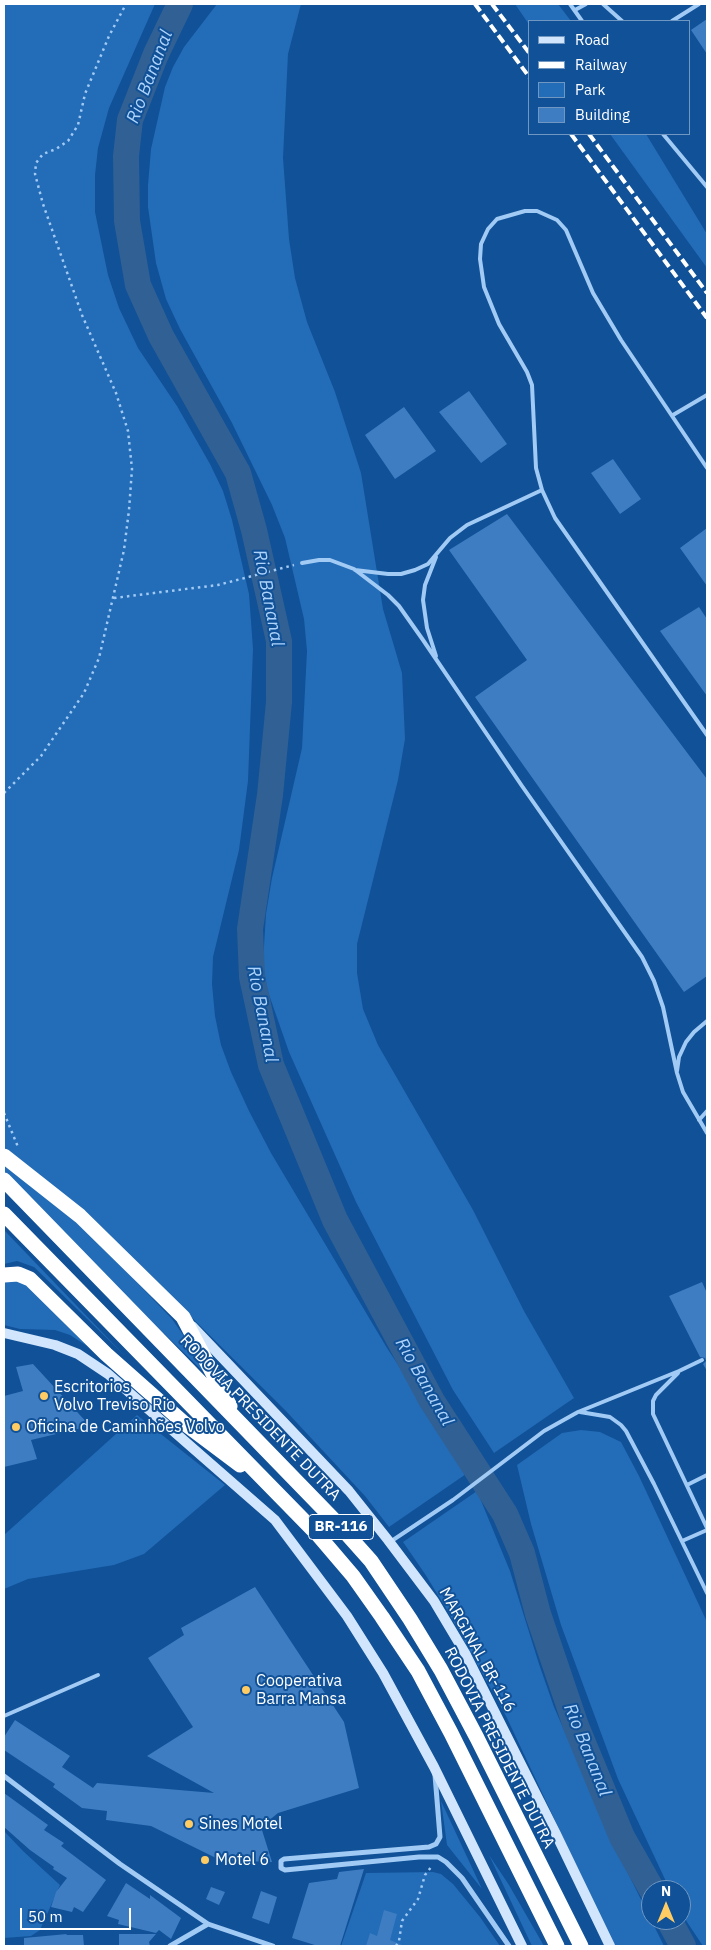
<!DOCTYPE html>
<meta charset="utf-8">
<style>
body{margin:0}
#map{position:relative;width:711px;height:1950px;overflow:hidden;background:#105198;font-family:"IBM Plex Sans",sans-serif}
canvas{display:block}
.frame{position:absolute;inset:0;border:5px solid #fff;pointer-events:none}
.legend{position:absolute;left:528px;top:20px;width:162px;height:115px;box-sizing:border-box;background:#105198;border:1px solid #7097c1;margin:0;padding:6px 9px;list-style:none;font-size:15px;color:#fff}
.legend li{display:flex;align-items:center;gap:10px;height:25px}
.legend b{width:25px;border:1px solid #7097c1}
.north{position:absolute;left:641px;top:1880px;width:50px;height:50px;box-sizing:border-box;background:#105198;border:1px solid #7097c1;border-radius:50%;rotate:0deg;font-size:14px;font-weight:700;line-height:20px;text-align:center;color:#fff}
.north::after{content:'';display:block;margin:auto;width:18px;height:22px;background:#ffcc64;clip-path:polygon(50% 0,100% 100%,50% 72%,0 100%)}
.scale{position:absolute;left:20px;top:1908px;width:111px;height:22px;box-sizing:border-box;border:2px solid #fff;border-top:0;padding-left:6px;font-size:15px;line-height:18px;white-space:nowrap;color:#fff;-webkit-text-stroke:4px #105198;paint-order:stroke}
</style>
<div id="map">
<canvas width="711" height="1950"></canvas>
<div class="frame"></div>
<ul class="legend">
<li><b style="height:6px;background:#d1e6fd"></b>Road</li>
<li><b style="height:6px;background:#fff"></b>Railway</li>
<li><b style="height:14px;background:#236cb7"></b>Park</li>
<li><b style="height:14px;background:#3e7dc1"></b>Building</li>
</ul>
<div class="north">N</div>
<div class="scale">50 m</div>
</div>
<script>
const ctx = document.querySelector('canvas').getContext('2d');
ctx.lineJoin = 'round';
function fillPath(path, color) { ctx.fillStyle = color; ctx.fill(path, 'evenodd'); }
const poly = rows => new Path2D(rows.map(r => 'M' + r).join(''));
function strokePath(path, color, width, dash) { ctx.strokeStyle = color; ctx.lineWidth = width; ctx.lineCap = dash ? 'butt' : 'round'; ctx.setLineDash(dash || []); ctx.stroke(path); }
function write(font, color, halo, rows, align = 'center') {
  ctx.font = font + ' "IBM Plex Sans",sans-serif'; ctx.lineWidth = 4; ctx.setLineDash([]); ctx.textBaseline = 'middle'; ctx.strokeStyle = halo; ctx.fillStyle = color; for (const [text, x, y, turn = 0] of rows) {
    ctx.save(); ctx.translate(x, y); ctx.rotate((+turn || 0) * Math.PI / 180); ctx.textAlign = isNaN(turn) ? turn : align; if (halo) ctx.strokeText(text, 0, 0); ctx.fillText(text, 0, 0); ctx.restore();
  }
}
const green = poly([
 [4,4,155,4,109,108,98,148,95,175,95,212,108,275,119,308,138,348,177,406,210,464,223,491,232,520,249,594,253,649,248,781,239,850,213,957,212,984,215,1016,221,1045,231,1072,249,1111,271,1153,387,1348,469,1472,389,1527,365,1496,285,1410,165,1291,84,1214,26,1164,4,1147],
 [217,4,301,4,288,54,283,158,289,239,295,278,307,322,335,392,361,473,383,609,402,673,405,739,398,780,357,944,357,973,363,1009,378,1045,473,1210,524,1311,574,1398,494,1453,453,1390,356,1202,289,1052,267,989,263,962,266,914,272,878,302,748,307,651,304,619,285,538,272,505,232,423,180,329,166,299,156,263,148,207,148,185,151,149,165,87,173,67,184,47],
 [515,4,558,4,571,21,530,21,530,26],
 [610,134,646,134,707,234,707,268],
 [4,1163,62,1209,110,1254,172,1319,197,1355,208,1376,124,1295,4,1172],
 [4,1230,125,1356,34,1267,17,1261,4,1264],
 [6,1281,23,1281,87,1346,70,1335,55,1330,20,1329,4,1325,4,1283],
 [137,1415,225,1485,144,1554,114,1565,28,1579,4,1589,4,1535],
 [581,1430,600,1432,621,1442,639,1476,707,1622,707,1946,703,1946,687,1922,681,1910,681,1890,670,1890,618,1779,561,1625,531,1524,517,1465,562,1433],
 [477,1491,510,1571,539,1664,554,1707,617,1851,664,1946,614,1946,506,1716,446,1608,425,1574,403,1542],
 [441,1801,482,1889,447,1845],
 [4,1831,23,1851,60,1885,40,1930,31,1936,4,1938],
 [489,1855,509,1885,544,1946,532,1946],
 [433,1872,441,1874,453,1884,480,1917,500,1946,341,1946,366,1873]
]);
const river = poly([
 [180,4,156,54,130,120,126,156,127,221,138,285,161,336,238,473,254,530,279,641,279,702,270,795,250,929,252,977,271,1065,335,1220,432,1401,505,1514,522,1553,538,1614,576,1726,622,1837,652,1890],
 [669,1920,683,1946]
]);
const building = poly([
 [707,19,707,54,691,30],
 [469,391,507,444,481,463,439,412],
 [404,407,436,451,395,479,365,435],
 [613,459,641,499,620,514,591,473],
 [507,514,707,779,707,976,684,992,475,697,527,660,449,550],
 [707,528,707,586,680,548],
 [699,607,707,619,707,696,660,631],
 [702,1282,707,1293,707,1371,703,1364,706,1361,705,1358,700,1357,669,1296],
 [33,1364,90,1426,31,1440,37,1459,4,1467,4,1396,23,1391,16,1367],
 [255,1587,344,1722,359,1788,278,1813,261,1827,272,1862,220,1860,151,1826,106,1820,107,1811,82,1808,53,1787,55,1784,4,1750,4,1737,15,1720,70,1756,62,1767,93,1788,97,1783,214,1793,147,1756,193,1727,148,1658,184,1635,181,1628],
 [4,1793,48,1825,44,1830,64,1843,61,1846,106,1880,83,1912,74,1907,72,1912,51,1907,56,1892,67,1878,53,1869,54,1867,30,1850,4,1827],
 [364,1869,340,1946,318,1946,292,1938,309,1883,337,1879,339,1872],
 [126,1883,150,1899,150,1895,181,1918,171,1939,159,1930,156,1933,118,1924,119,1920,107,1916],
 [211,1887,225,1892,219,1905,206,1899],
 [261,1891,277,1897,269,1924,252,1918],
 [384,1910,397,1914,390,1940,402,1945,401,1946,366,1946,370,1933,377,1936],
 [67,1934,66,1935,83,1935,84,1946,24,1946,24,1938],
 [119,1934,156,1934,149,1942,150,1946,119,1946]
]);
const path = poly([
 [114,598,218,585,294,565],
 [4,793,41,756,84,693,99,658,124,550,129,510,132,469,128,431,116,393,82,315,43,204,35,174,36,163,43,154,56,149,68,141,78,125,85,94,109,36,126,4],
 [4,1113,18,1147],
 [396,1946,399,1941,402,1921,418,1899,425,1875,432,1866]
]);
const lane = poly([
 [570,4,582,21],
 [603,4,622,21],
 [575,10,586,4],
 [672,21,699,4],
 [663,134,707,187],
 [673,415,707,395],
 [707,468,621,340,593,293,566,230,557,220,537,211,525,211,497,219,488,229,481,244,480,259,484,287,499,324,527,372,532,385,536,468,542,490,555,518,707,735],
 [302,563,319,560,330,560,354,569,388,595,399,606,423,640,522,786,642,957,654,981,663,1007,677,1073,683,1092,707,1133],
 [355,570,388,574,401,574,415,570,428,564,450,538,467,525,542,490],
 [436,656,427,628,423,600,425,585,436,557],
 [677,1071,679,1057,686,1042,694,1032,707,1021],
 [699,1120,707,1111],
 [678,1373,656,1395,653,1401,653,1414,707,1528],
 [580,1412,610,1417,621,1425,626,1431,654,1484,707,1593],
 [687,1485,707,1475],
 [682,1541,707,1530],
 [390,1542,453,1500,544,1431,578,1412,679,1371,702,1360],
 [4,1716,98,1675]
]);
const street = poly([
 [435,1775,440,1837,436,1844,429,1847,284,1859,281,1861,281,1868,285,1870,419,1857,438,1857,446,1862,462,1878,509,1946],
 [4,1776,120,1864,208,1924,273,1946],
 [170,1946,208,1924]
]);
const secondary = poly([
 [192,1326,349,1491,388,1540,434,1601,465,1653,556,1834,610,1946],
 [4,1333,55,1345,78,1354,108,1374,275,1520,347,1616,383,1673,434,1767,522,1946]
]);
const highway = poly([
 [4,1156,80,1216,183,1317,230,1406],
 [4,1180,338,1524,371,1561,410,1619,441,1670,477,1738,581,1946],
 [4,1214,318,1535,353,1576,382,1617,418,1671,451,1733,557,1946],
 [4,1275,18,1274,30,1279,106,1354,184,1423,240,1465]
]);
const rail = poly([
 [475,4,530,78],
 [492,4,530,54],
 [571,134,707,318],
 [589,134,707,293]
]);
const markers = [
 [44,1396,5,"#ffcc64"],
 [16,1427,5,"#ffcc64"],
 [246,1690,5,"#ffcc64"],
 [189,1824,5,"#ffcc64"],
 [205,1860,5,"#ffcc64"]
];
const shields = [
 [341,1527,65]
];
const shieldNames = [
 ["BR-116",341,1527]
];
const poiNames = [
 ["Escritorios",54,1387],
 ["Volvo Treviso Rio",54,1405],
 ["Oficina de Caminhões Volvo",26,1427],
 ["Cooperativa",256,1681],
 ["Barra Mansa",256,1699],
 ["Sines Motel",199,1824],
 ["Motel 6",215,1860]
];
const streetNames = [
 ["RODOVIA PRESIDENTE DUTRA",260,1418,46],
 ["MARGINAL BR-116",477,1650,61],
 ["RODOVIA PRESIDENTE DUTRA",499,1748,63]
];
const waterNames = [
 ["Rio Bananal",150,77,-69],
 ["Rio Bananal",268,598,79],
 ["Rio Bananal",262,1014,79],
 ["Rio Bananal",424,1382,60],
 ["Rio Bananal",587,1750,68]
];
fillPath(green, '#236cb7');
strokePath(river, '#316094', 26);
fillPath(building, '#3e7dc1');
strokePath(path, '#a1caf4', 2.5, [2.5, 4]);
strokePath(lane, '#a1caf4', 4);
strokePath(street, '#a1caf4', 5);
strokePath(secondary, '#d1e6fd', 10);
strokePath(highway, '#fff', 15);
strokePath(rail, '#fff', 4, [9, 4]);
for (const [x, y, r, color] of markers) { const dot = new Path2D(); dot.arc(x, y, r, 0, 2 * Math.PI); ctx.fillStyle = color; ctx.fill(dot); strokePath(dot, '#105198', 2); }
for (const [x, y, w] of shields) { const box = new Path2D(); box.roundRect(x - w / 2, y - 12.5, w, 25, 4); ctx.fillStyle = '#105198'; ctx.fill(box); strokePath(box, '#fff', 1); }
write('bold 15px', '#fff', null, shieldNames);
write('16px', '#fff', '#105198', poiNames, 'left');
write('16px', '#fff', '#105198', streetNames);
write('italic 18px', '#aed4fb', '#105198', waterNames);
</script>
